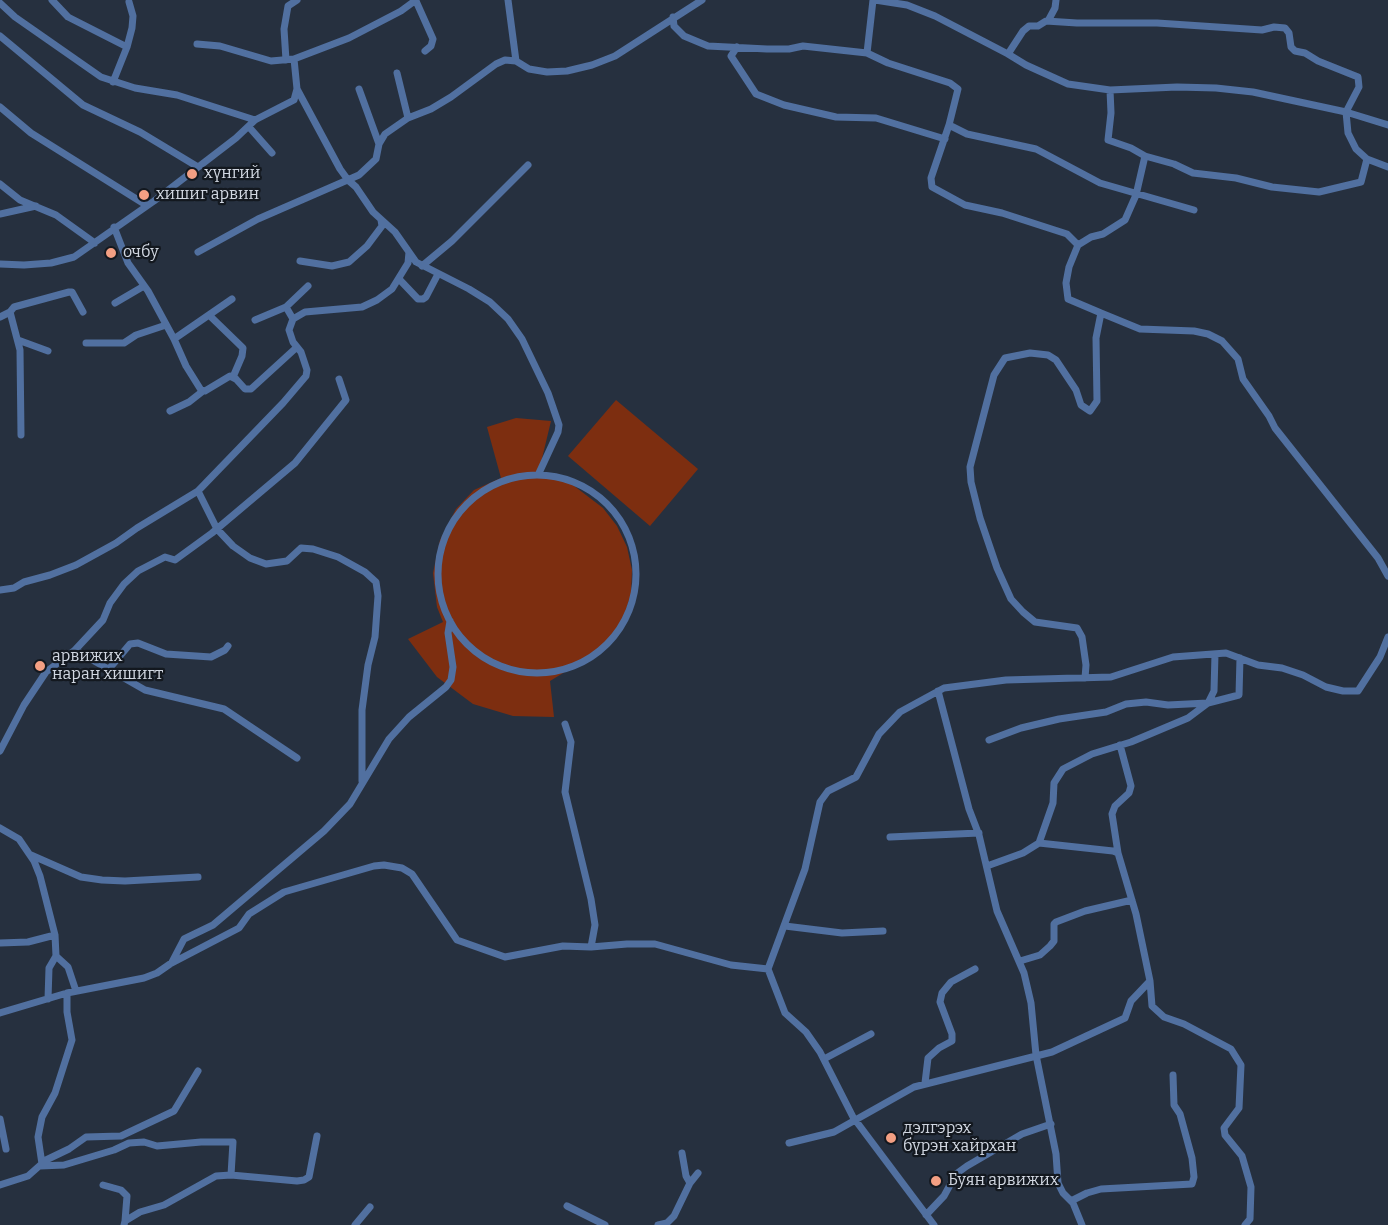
<!DOCTYPE html>
<meta charset="utf-8">
<style>
body{margin:0}
canvas{display:block;background:#26303f}
</style>
<canvas width="1388" height="1225"></canvas>
<script>
const ctx = document.querySelector('canvas').getContext('2d');
ctx.lineJoin = 'round';
function fillPath(path, color) { ctx.fillStyle = color; ctx.fill(path, 'evenodd'); }
const poly = rows => new Path2D(rows.map(r => 'M' + r).join(''));
function strokePath(path, color, width, dash) { ctx.strokeStyle = color; ctx.lineWidth = width; ctx.lineCap = dash ? 'butt' : 'round'; ctx.setLineDash(dash || []); ctx.stroke(path); }
function write(font, color, halo, rows, align = 'center') {
  ctx.font = font + ' Bitter,serif'; ctx.lineWidth = 4.5; ctx.setLineDash([]); ctx.textBaseline = 'middle'; ctx.strokeStyle = halo; ctx.fillStyle = color; for (const [text, x, y, turn = 0] of rows) {
    ctx.save(); ctx.translate(x, y); ctx.rotate((+turn || 0) * Math.PI / 180); ctx.textAlign = isNaN(turn) ? turn : align; if (halo) ctx.strokeText(text, 0, 0); ctx.fillText(text, 0, 0); ctx.restore();
  }
}
const green = poly([
 [616,400,698,469,650,526,568,456],
 [516,418,551,421,538,475,565,479,603,508,617,526,627,547,632,570,631,594,624,616,612,636,596,653,550,681,554,717,513,716,473,704,437,677,408,639,443,622,437,607,433,573,440,540,456,509,474,490,501,478,487,427]
]);
const street = poly([
 [52,0,68,17,127,47],
 [508,0,516,61],
 [875,0,907,5,935,16,1008,54,1026,65,1068,84,1110,90,1177,87,1216,88,1253,92,1346,112,1388,125],
 [416,1,433,39,431,46,425,51],
 [0,3,15,17,101,77,135,88,177,95,255,120],
 [673,17,674,26,684,36,708,46,767,49,789,49,803,46,867,53,888,63,950,83,958,89,949,125,967,134,1036,149,1100,183,1194,210],
 [1048,21,1055,8,1056,0],
 [0,36,83,105,140,132,198,167],
 [197,44,220,46,271,61,294,59],
 [737,47,731,56,756,94,784,105,836,117,876,118,945,139],
 [867,53,873,0],
 [1008,54,1023,31,1029,26,1038,26,1046,21,1077,23,1157,23,1262,30,1274,27,1285,28,1289,33,1291,47,1295,51,1305,53,1318,61,1358,77,1359,87,1346,112,1348,133,1356,149,1367,159,1388,167],
 [286,60,284,29,288,6,297,0],
 [397,73,408,118],
 [113,82,127,47,132,28,133,16,129,2],
 [359,89,379,144],
 [1110,90,1111,113,1108,140,1131,148,1145,156],
 [0,107,31,133,146,205],
 [949,125,931,178,932,187,965,205,1002,213,1067,234,1078,245],
 [249,127,272,153],
 [0,184,20,200,56,215,95,243],
 [0,214,36,206],
 [114,227,128,263,148,291,174,339,186,366,201,390,205,391,230,376,236,379,245,389,251,389,297,347],
 [198,252,258,219,359,175,376,159,379,144,385,134,408,118,431,109,451,97,496,64,505,60,516,61,529,69,547,72,567,71,592,65,615,56,702,0],
 [409,252,416,262,469,289,490,302,508,319,522,339,548,393,559,425,558,432,539,473],
 [300,261,332,266,349,262,367,246,382,226,381,220],
 [0,264,24,265,51,263,74,257,154,201,236,138,255,120,294,100,297,89,294,59,349,38,401,11,416,0],
 [422,266,452,241,528,165],
 [399,279,418,299,423,299,426,297,438,274],
 [115,303,144,286],
 [286,307,308,286],
 [10,312,14,307,69,292,72,292,83,312],
 [1101,313,1140,329,1194,331,1208,334,1222,341,1238,359,1243,379,1269,416,1275,428,1378,558,1388,576],
 [209,315,243,348,242,356,233,377],
 [0,317,10,312,20,350,21,435],
 [255,320,286,307,293,319],
 [174,339,232,299],
 [18,340,48,351],
 [86,343,124,343,136,335,166,325],
 [170,411,189,402,203,391],
 '438 574a99 99 0 1 1 198 0a99 99 0 1 1-198 0Z',
 [198,491,283,403,306,376,307,370,301,352,293,342,289,330,293,319,305,312,362,307,377,300,392,289,408,263,409,252,395,232,373,212,356,187,348,180,340,169,297,89],
 [0,590,14,588,24,582,50,575,76,565,116,543,137,528,198,491,217,529,233,546,250,558,266,564,287,561,301,548,313,549,338,557,365,572,376,582,378,596,375,637,368,665,362,710,362,781],
 [75,650,103,620,110,603,124,584,138,571,165,557,175,560,212,533,295,463,346,400,339,379],
 [109,669,130,644,138,643,166,654,211,657,225,650,228,646],
 [1085,678,1086,665,1082,637,1077,628,1035,622,1023,612,1011,599,997,568,980,518,971,482,970,467,994,375,1005,358,1030,353,1048,355,1056,360,1076,390,1081,405,1090,411,1097,401,1096,338,1101,313,1068,299,1066,283,1069,267,1078,245,1091,237,1103,234,1125,220,1136,195,1145,156,1174,164,1193,173,1236,178,1272,187,1319,192,1361,182,1367,159],
 [938,691,969,809,979,835,997,911,1024,973,1031,1003,1036,1055,1056,1154,1058,1183,1063,1193,1073,1203,1082,1225],
 [565,724,571,742,565,792,591,899,595,925,591,947],
 [989,740,1021,728,1059,719,1106,712,1126,704,1146,702,1168,705,1208,703,1239,695,1240,658],
 [0,751,24,705,46,672,75,650,145,690,224,709,297,758],
 [0,828,19,839,34,861,40,876,55,935,56,956,49,968,48,999],
 [890,837,979,833],
 [1039,843,1053,803,1054,783,1063,769,1092,754,1131,742,1188,718,1208,703,1214,691,1215,654],
 [1118,853,1112,814,1115,806,1129,793,1131,786,1120,745],
 [31,855,81,877,102,880,125,881,198,877],
 [785,926,842,933,883,931],
 [0,943,28,942,55,935],
 [56,956,68,967,76,991],
 [1020,961,1040,955,1050,946,1054,941,1054,924,1056,922,1085,911,1132,900],
 [172,962,184,939,213,925,324,831,350,804,389,739,409,717,446,687,451,680,453,667,448,633,450,621],
 [1150,981,1152,1006,1164,1017,1184,1024,1231,1049,1241,1065,1239,1108,1224,1128,1225,1135,1242,1156,1251,1187,1250,1219,1245,1225],
 [0,1013,67,993,144,978,157,973,170,964,239,928,249,914,284,892,374,866,384,865,402,868,412,874,457,940,505,957,563,946,591,947,627,944,655,944,731,965,768,969],
 [824,1059,871,1034],
 [925,1083,928,1058,939,1048,952,1041,952,1034,940,1002,942,993,951,982,975,969],
 [0,1119,6,1149],
 [789,1143,834,1132,914,1087,1052,1052,1125,1018,1131,1001,1150,981,1136,914,1118,853,1113,851,1039,843,1023,853,987,866],
 [42,1164,38,1137,42,1117,55,1093,72,1040,67,1012,67,993],
 [40,1166,64,1165,114,1150,129,1143,144,1142,157,1146,201,1142,233,1142,231,1175],
 [690,1183,698,1173],
 [0,1185,28,1176,46,1160,69,1149,86,1137,121,1136,174,1111,198,1071],
 [103,1185,121,1190,127,1196,125,1221],
 [1071,1201,1087,1193,1101,1189,1192,1184,1194,1177,1192,1158,1180,1114,1174,1105,1173,1075],
 [567,1206,605,1225],
 [926,1215,944,1196,956,1174,967,1166,1022,1134,1051,1124],
 [124,1225,125,1221,140,1212,164,1205,216,1176,231,1175,297,1181,304,1180,309,1177,317,1136],
 [355,1225,370,1207],
 [658,1225,667,1223,674,1216,690,1183,686,1176,682,1153],
 [934,1225,853,1117,820,1052,806,1032,785,1013,768,969,805,869,820,802,828,791,856,777,879,734,900,712,944,688,1006,680,1111,677,1173,657,1226,653,1258,665,1282,668,1303,675,1326,687,1343,691,1358,691,1380,657,1388,637]
]);
const markers = [
 [192,174,6,"#f39f83"],
 [144,195,6,"#f39f83"],
 [111,253,6,"#f39f83"],
 [40,666,6,"#f39f83"],
 [891,1138,6,"#f39f83"],
 [936,1181,6,"#f39f83"]
];
const poiNames = [
 ["хүнгий",204,174],
 ["хишиг арвин",156,195],
 ["очбу",123,253],
 ["арвижих",52,657],
 ["наран хишигт",52,675],
 ["дэлгэрэх",903,1129],
 ["бүрэн хайрхан",903,1147],
 ["Буян арвижих",948,1181]
];
fillPath(green, '#7d2e10');
strokePath(street, '#5170a0', 7);
for (const [x, y, r, color] of markers) { const dot = new Path2D(); dot.arc(x, y, r, 0, 2 * Math.PI); ctx.fillStyle = color; ctx.fill(dot); strokePath(dot, '#13181f', 2); }
write('16px', '#d1d7e1', '#13181f', poiNames, 'left');
</script>
